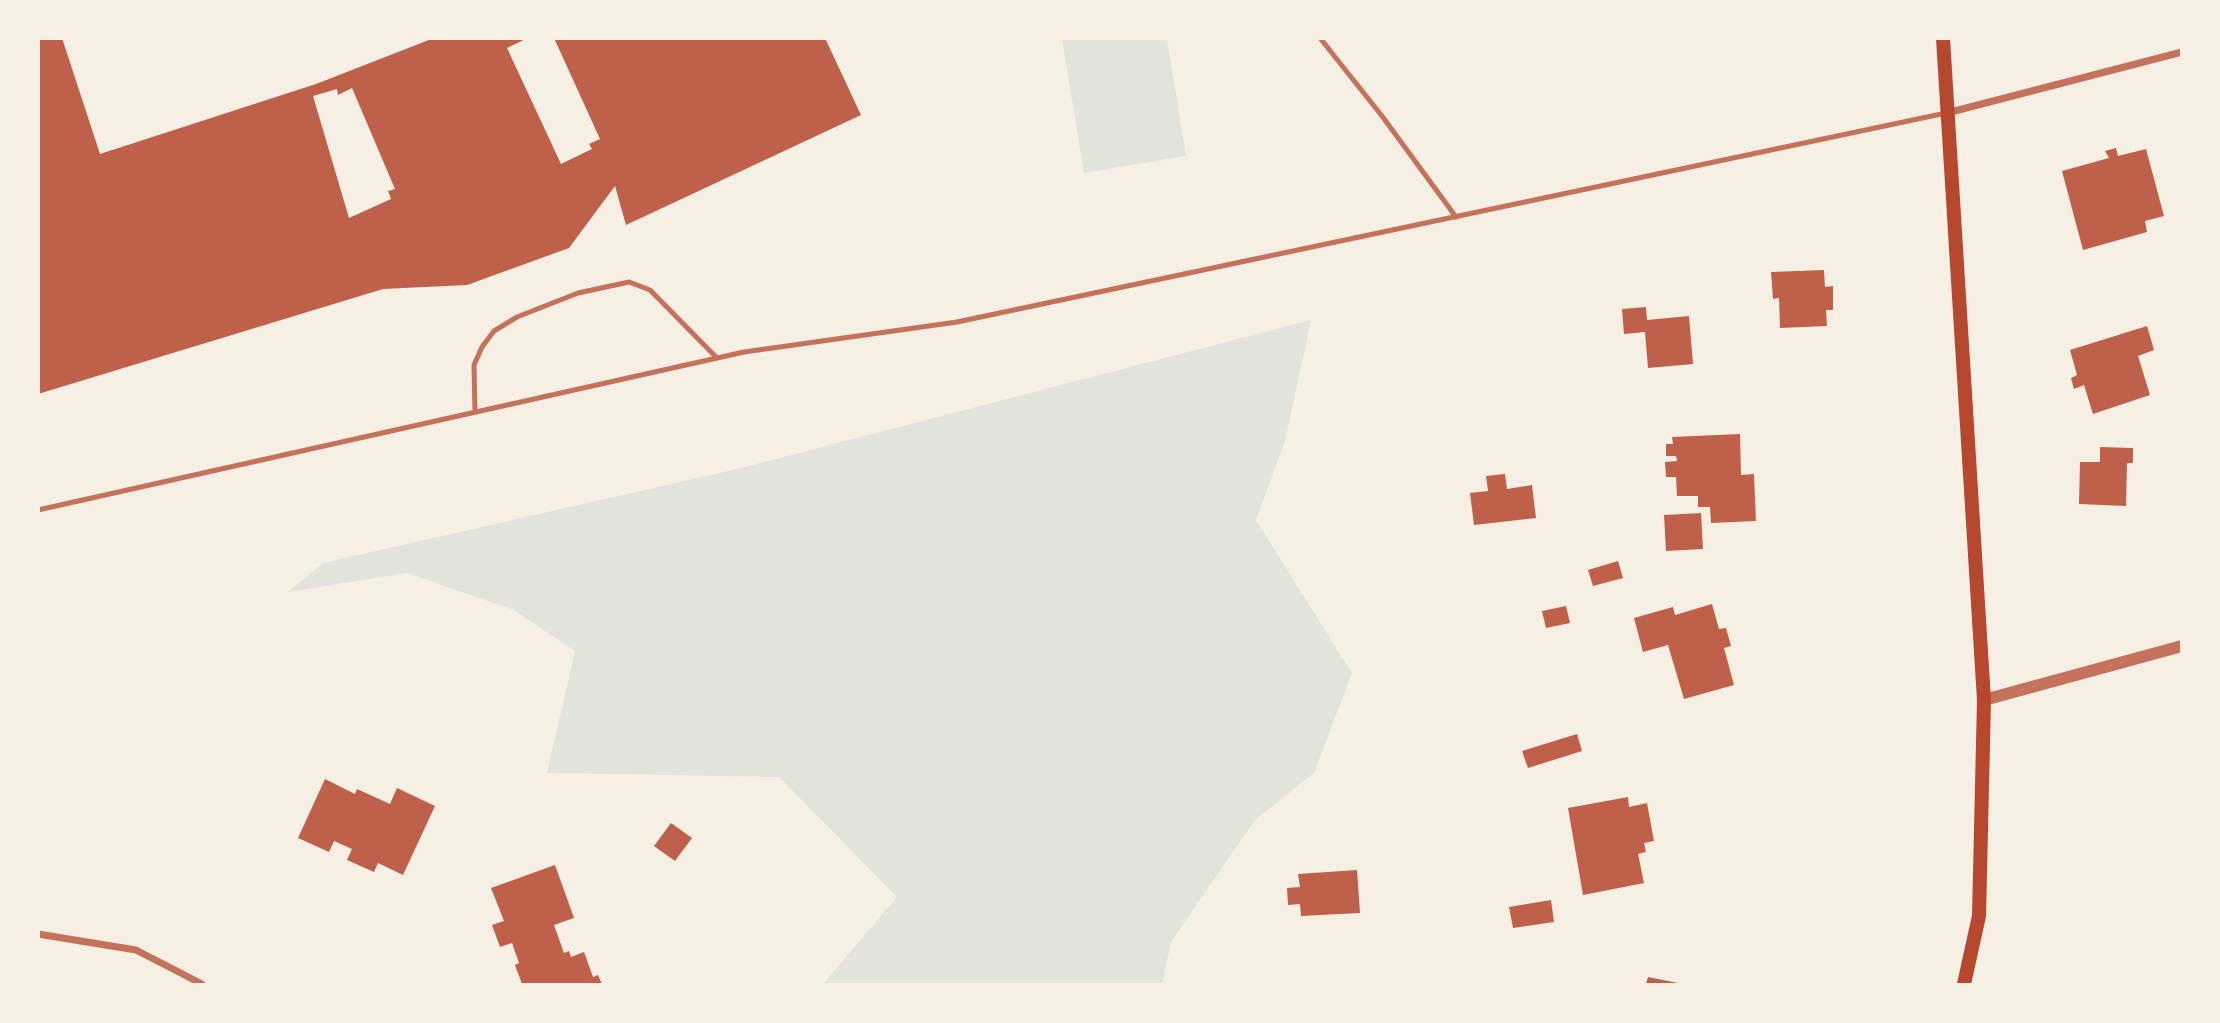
<!DOCTYPE html>
<style>
body{margin:0}
#map{position:relative;width:2220px;height:1023px;overflow:hidden;background:#f6efe4;font-family:"IBM Plex Sans",sans-serif}
canvas{display:block}
.frame{position:absolute;inset:0;border:40px solid #f6efe4;pointer-events:none}
</style>
<div id="map">
<canvas width="2220" height="1023"></canvas>
<div class="frame"></div>
</div>
<script>
const ctx = document.querySelector('canvas').getContext('2d');
ctx.lineJoin = 'round';
function fillPath(path, color) { ctx.fillStyle = color; ctx.fill(path, 'evenodd'); }
const poly = rows => new Path2D(rows.map(r => 'M' + r).join(''));
function strokePath(path, color, width, dash) { ctx.strokeStyle = color; ctx.lineWidth = width; ctx.lineCap = dash ? 'butt' : 'round'; ctx.setLineDash(dash || []); ctx.stroke(path); }
const green = poly([
 [1062,39,1167,39,1186,156,1084,173],
 [1311,320,1285,441,1256,520,1352,673,1314,773,1255,820,1171,942,1162,984,823,984,897,897,779,777,547,773,575,651,514,610,407,573,288,592,323,563,737,469]
]);
const building = poly([
 [38,38,62,38,100,154,316,84,434,38,528,38,507,48,561,164,592,149,589,144,600,139,554,38,825,38,861,115,626,225,615,186,569,248,467,285,383,289,38,394],
 [352,88,395,189,388,191,391,199,349,218,313,96,337,89,338,95],
 [2116,148,2118,156,2146,149,2164,216,2145,221,2147,232,2083,250,2062,171,2109,158,2105,151],
 [1824,270,1825,287,1833,286,1833,310,1826,310,1827,326,1780,328,1779,298,1773,299,1771,272],
 [1646,307,1647,320,1689,316,1693,364,1648,368,1645,332,1624,334,1622,309],
 [2147,326,2154,350,2138,356,2150,395,2093,414,2084,385,2074,389,2071,378,2077,375,2070,350],
 [1740,434,1741,475,1754,474,1756,521,1711,523,1710,507,1698,507,1698,496,1677,496,1676,477,1666,477,1665,462,1677,461,1676,456,1666,456,1666,444,1673,444,1672,437],
 [2100,447,2133,448,2133,463,2127,463,2126,506,2079,504,2080,462,2100,462],
 [1505,474,1507,489,1532,485,1536,518,1474,525,1470,493,1488,491,1486,476],
 [1701,513,1703,549,1666,551,1664,515],
 [1618,561,1623,578,1593,586,1588,570],
 [1712,604,1719,629,1726,628,1731,646,1724,648,1734,685,1684,699,1668,645,1643,652,1634,618,1673,607,1675,615],
 [1566,606,1570,623,1546,628,1542,611],
 [1577,734,1582,751,1528,768,1522,751],
 [325,779,355,794,357,789,390,804,397,788,435,806,403,875,378,863,374,872,347,860,352,849,334,841,329,852,298,838],
 [1628,797,1629,807,1647,803,1654,841,1644,843,1646,852,1638,854,1644,883,1583,895,1568,808],
 [671,823,692,838,675,861,654,846],
 [555,865,574,918,554,925,564,953,569,951,571,957,584,952,593,977,598,975,602,984,522,984,515,965,519,963,512,943,500,947,492,925,504,921,491,888],
 [1357,870,1360,913,1301,916,1300,904,1288,905,1287,888,1300,887,1298,874],
 [1551,900,1554,922,1513,928,1509,907],
 [1648,977,1678,983,1678,984,1646,984]
]);
const service = poly([
 [1320,38,1382,116,1456,217],
 [475,412,474,365,482,347,494,331,517,317,578,293,629,282,650,290,717,358],
 [38,510,744,352,957,322,1946,113]
]);
const minor = poly([
 [1947,113,2182,52],
 [38,934,136,950,202,984]
]);
const tertiary = poly([
 [1984,700,2182,646]
]);
const secondary = poly([
 [1943,38,1984,700,1979,916,1964,984]
]);
fillPath(green, '#e2e4dc');
fillPath(building, '#bf614a');
strokePath(service, '#c5725c', 5);
strokePath(minor, '#c5725c', 7);
strokePath(tertiary, '#c5725c', 12);
strokePath(secondary, '#b5482f', 14);
</script>
